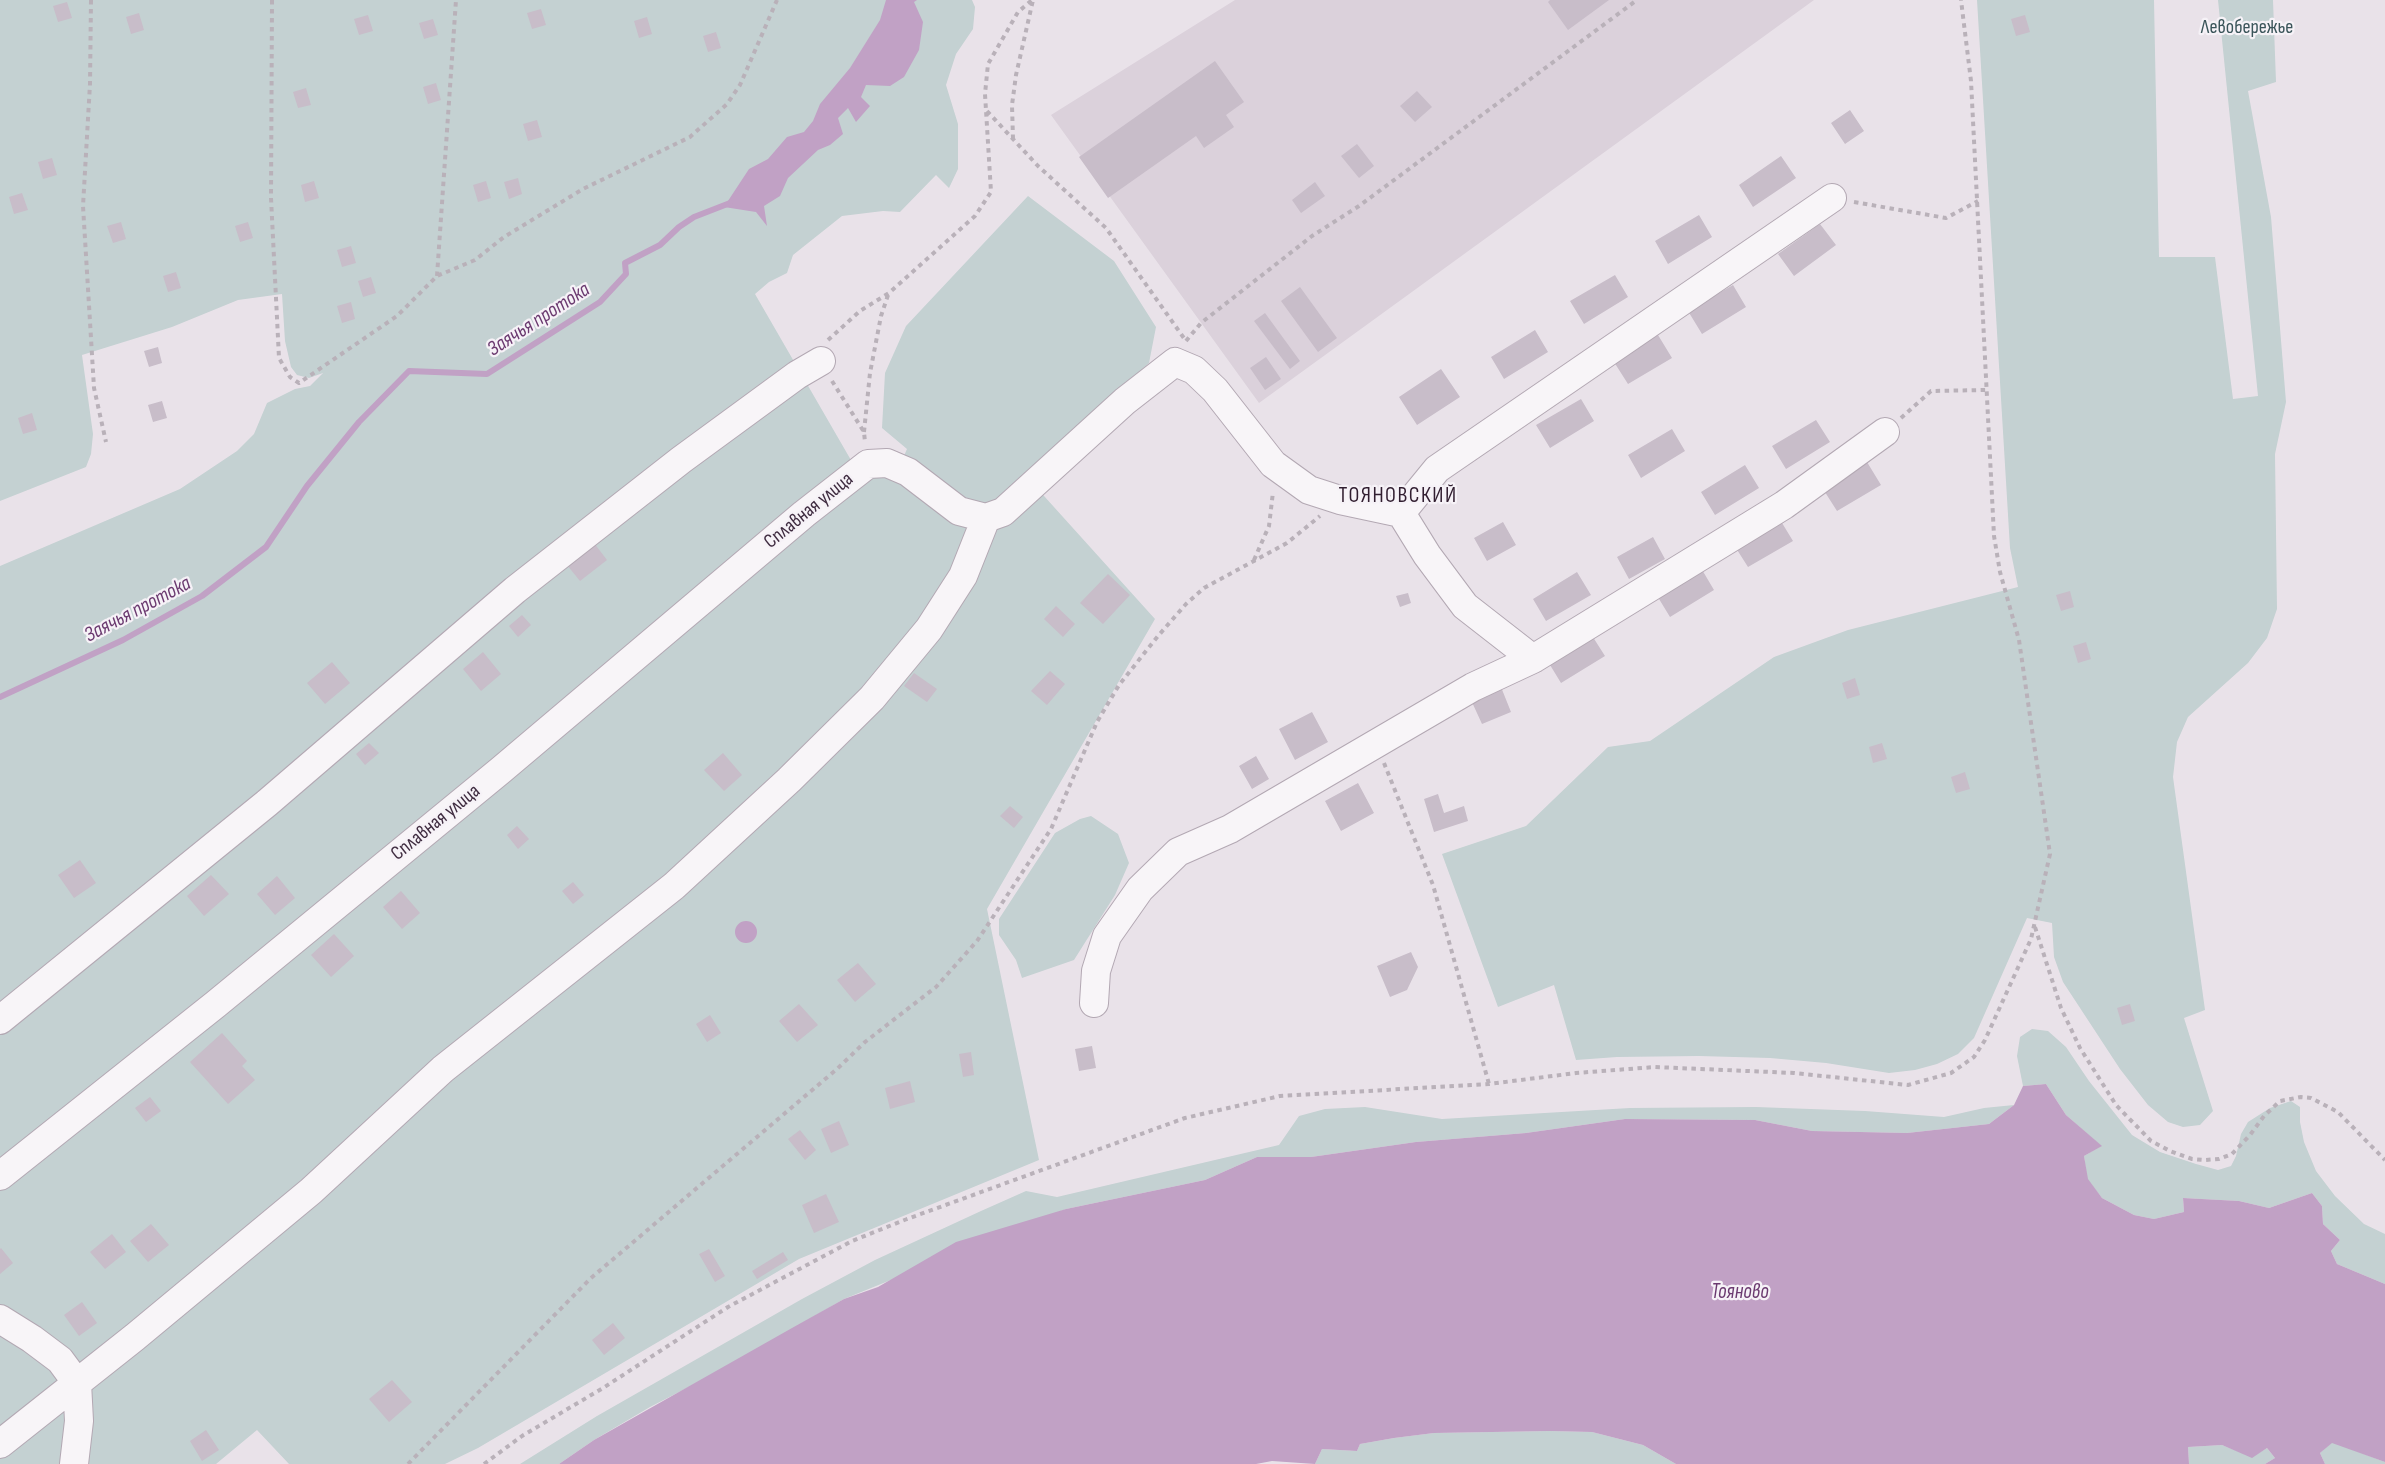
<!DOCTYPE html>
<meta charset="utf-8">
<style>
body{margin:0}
canvas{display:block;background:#e9e2e9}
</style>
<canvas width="2385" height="1464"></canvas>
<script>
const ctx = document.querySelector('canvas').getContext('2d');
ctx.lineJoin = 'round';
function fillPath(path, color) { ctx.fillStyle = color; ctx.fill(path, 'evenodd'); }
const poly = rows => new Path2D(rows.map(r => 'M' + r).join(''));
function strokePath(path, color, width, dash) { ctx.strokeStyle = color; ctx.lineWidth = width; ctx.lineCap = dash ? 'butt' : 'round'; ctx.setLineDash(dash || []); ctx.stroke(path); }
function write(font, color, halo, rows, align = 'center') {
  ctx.font = font + ' "Sofia Sans Condensed",sans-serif'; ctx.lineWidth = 4.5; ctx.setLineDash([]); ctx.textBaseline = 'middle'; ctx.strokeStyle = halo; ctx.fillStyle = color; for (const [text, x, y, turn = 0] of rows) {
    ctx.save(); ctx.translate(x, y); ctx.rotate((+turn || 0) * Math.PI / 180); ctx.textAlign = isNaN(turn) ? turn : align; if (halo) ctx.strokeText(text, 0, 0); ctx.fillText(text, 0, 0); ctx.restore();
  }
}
const built = poly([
 [1235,0,1814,0,1259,403,1051,115]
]);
const green = poly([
 [0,0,972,0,975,7,973,29,956,54,946,85,958,124,958,169,949,188,936,175,900,212,883,211,842,216,793,255,787,273,769,282,755,294,859,474,896,474,907,449,882,428,885,373,906,326,1028,196,1114,261,1156,327,1149,363,1026,476,1155,619,987,909,1039,1160,799,1259,478,1448,445,1464,289,1464,257,1430,216,1464,0,1464,0,566,180,489,237,451,254,434,267,403,295,389,310,386,323,373,309,378,297,375,291,367,285,341,282,294,238,300,172,327,82,355,93,434,91,454,86,467,0,501],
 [1977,0,2154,0,2159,257,2215,257,2233,399,2258,396,2218,0,2273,0,2276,82,2248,91,2271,217,2286,402,2275,454,2277,609,2267,638,2248,663,2188,717,2177,742,2173,777,2205,1010,2184,1018,2213,1111,2200,1125,2183,1127,2168,1122,2148,1105,2120,1069,2063,982,2054,957,2052,923,2027,918,1974,1038,1958,1054,1937,1064,1915,1070,1889,1073,1826,1063,1770,1058,1699,1056,1617,1057,1576,1060,1554,985,1498,1007,1442,854,1526,826,1608,747,1650,741,1774,657,1848,630,2018,587,2010,548],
 [1091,816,1118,834,1129,863,1115,895,1074,960,1022,978,1016,960,999,935,999,919,1055,833,1080,819],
 [2032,1029,2048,1031,2066,1047,2089,1081,2132,1135,2160,1152,2196,1164,2218,1170,2231,1166,2236,1156,2241,1134,2248,1122,2270,1108,2291,1101,2300,1107,2300,1122,2304,1142,2316,1171,2335,1196,2364,1224,2385,1234,2385,1284,2337,1264,2331,1251,2340,1240,2323,1224,2322,1206,2312,1193,2269,1208,2239,1201,2183,1198,2184,1212,2154,1219,2134,1215,2102,1198,2087,1179,2084,1156,2101,1146,2066,1115,2046,1084,2023,1086,2017,1056,2020,1037],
 [2014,1105,1989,1124,1907,1133,1812,1131,1755,1120,1625,1119,1526,1133,1416,1142,1311,1157,1257,1157,1205,1180,1066,1209,844,1299,714,1374,650,1407,594,1440,559,1464,520,1464,597,1416,802,1299,875,1260,981,1211,1026,1191,1057,1197,1279,1145,1299,1116,1325,1109,1365,1107,1442,1119,1630,1108,1756,1107,1865,1111,1944,1117,1984,1108],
 [1550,1431,1592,1432,1643,1445,1676,1464,1315,1464,1322,1449,1357,1451,1360,1444,1394,1438,1434,1433],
 [2332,1442,2385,1462,2385,1464,2325,1464,2320,1453],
 [2222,1445,2252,1457,2267,1448,2275,1458,2265,1464,2189,1464,2188,1447]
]);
const water = poly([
 [886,0,917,0,914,2,923,22,919,50,904,77,890,86,866,85,861,97,870,106,856,122,848,108,838,118,843,134,830,145,818,150,788,178,780,196,764,206,767,226,756,212,724,207,749,169,768,159,787,137,804,132,813,121,820,104,850,68,880,20],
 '735 932a11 11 0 1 1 22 0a11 11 0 1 1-22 0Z',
 [2046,1084,2066,1115,2102,1146,2084,1156,2088,1179,2102,1198,2134,1215,2154,1219,2184,1212,2183,1198,2239,1201,2269,1208,2312,1193,2322,1206,2323,1224,2340,1240,2331,1251,2337,1264,2385,1284,2385,1462,2332,1443,2320,1453,2325,1464,2265,1464,2275,1458,2267,1448,2252,1458,2222,1445,2188,1447,2189,1464,1676,1464,1643,1445,1592,1432,1550,1431,1434,1433,1394,1438,1360,1444,1357,1451,1322,1449,1315,1464,1272,1461,1256,1464,559,1464,594,1440,792,1328,844,1299,878,1287,956,1242,1066,1209,1205,1180,1257,1157,1311,1157,1416,1142,1526,1133,1625,1119,1755,1120,1812,1131,1907,1133,1989,1124,2014,1105,2023,1086]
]);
const stream = poly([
 [0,697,123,640,202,596,266,547,307,486,359,422,409,371,487,374,600,302,626,274,625,263,660,245,679,227,694,217,730,203]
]);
const building = poly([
 [1550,0,1609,0,1568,30,1548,2],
 [67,2,72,18,58,22,53,6],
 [541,9,546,25,532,29,527,13],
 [139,13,144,30,131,34,126,17],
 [368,15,373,31,359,35,354,19],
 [2025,15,2030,32,2016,36,2011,19],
 [647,17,652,34,639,38,634,21],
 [433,19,438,35,424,39,419,23],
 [716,32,721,48,708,52,703,36],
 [1215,61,1244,102,1226,115,1234,127,1204,148,1196,136,1108,198,1079,157],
 [436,83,441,100,428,104,423,87],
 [306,88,311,105,298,108,293,92],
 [1417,91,1432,107,1415,122,1400,106],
 [1850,110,1864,131,1845,144,1831,123],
 [537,120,542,137,528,141,523,124],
 [1357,144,1374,166,1359,178,1341,156],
 [1781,156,1796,178,1753,207,1739,185],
 [52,158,57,175,43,179,38,162],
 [518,178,522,194,509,199,504,182],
 [314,181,319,198,305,202,301,185],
 [486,181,491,198,478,202,473,185],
 [1315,182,1325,196,1301,213,1292,200],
 [22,193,28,210,14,214,9,197],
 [1699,215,1712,237,1668,264,1655,241],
 [121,222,126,239,113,243,107,226],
 [248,222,253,238,240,242,235,226],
 [1820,224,1836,245,1794,276,1778,254],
 [351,246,356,263,342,267,337,250],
 [176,272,181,288,168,292,163,276],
 [1615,275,1628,297,1584,324,1570,301],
 [371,277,376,293,363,297,358,281],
 [1733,285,1746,307,1702,334,1688,311],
 [1300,287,1337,338,1318,352,1281,301],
 [351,302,355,319,342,323,337,306],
 [1265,313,1300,361,1290,369,1254,321],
 [1535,330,1548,352,1504,379,1491,357],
 [1658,335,1672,358,1628,384,1614,362],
 [158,347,162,363,149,367,144,351],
 [1266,357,1281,379,1265,390,1250,368],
 [1441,369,1460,397,1417,425,1399,397],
 [1581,399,1594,421,1550,448,1536,425],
 [162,401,167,418,153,422,148,405],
 [32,413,37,430,23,434,18,418],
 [1816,420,1830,442,1786,469,1772,446],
 [1672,429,1685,451,1641,478,1628,455],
 [1867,462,1881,485,1837,511,1823,489],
 [1745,465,1759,488,1715,515,1701,492],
 [1779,518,1793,541,1748,567,1734,545],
 [1503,522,1516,545,1487,561,1474,538],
 [1653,537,1665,559,1629,579,1617,557],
 [594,543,607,560,580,581,567,565],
 [1701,568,1714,590,1670,617,1656,594],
 [1577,572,1591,595,1546,621,1533,599],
 [1108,574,1130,595,1103,624,1080,603],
 [2070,591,2074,607,2061,611,2056,595],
 [1408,593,1411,603,1400,607,1396,596],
 [1056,606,1075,624,1063,637,1044,619],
 [522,615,531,625,518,637,509,626],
 [1591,634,1605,656,1561,683,1547,660],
 [2086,642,2091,659,2078,663,2073,646],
 [483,652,501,674,481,691,463,669],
 [332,662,350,683,325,704,307,683],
 [1050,671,1065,684,1047,705,1031,691],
 [914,673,937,689,927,702,904,686],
 [1855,678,1860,695,1847,699,1842,683],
 [1501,687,1511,712,1482,724,1471,700],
 [1312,712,1328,742,1295,760,1279,729],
 [369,743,379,753,365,765,356,754],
 [1882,743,1887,759,1873,763,1869,747],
 [723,753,742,775,724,791,704,770],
 [1256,756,1269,779,1252,789,1239,766],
 [1965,772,1970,789,1956,793,1951,777],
 [1358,783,1374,813,1341,831,1325,801],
 [1438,794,1444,813,1464,806,1468,821,1434,832,1424,799],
 [1010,806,1023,817,1014,828,1000,816],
 [517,826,529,839,518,849,507,835],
 [80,860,96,883,74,898,58,875],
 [211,875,229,894,204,916,187,896],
 [277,876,295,898,275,915,257,894],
 [573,882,584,895,573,904,562,891],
 [401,891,420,913,402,929,383,907],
 [334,934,354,956,331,977,311,955],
 [1411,952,1418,967,1407,990,1390,997,1377,966],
 [858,963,876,984,855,1002,837,980],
 [799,1004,818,1025,797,1042,779,1021],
 [2130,1004,2135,1021,2122,1025,2117,1008],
 [710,1015,721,1033,707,1042,696,1024],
 [222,1033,247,1061,242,1066,255,1080,228,1104,190,1062],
 [1092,1046,1096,1068,1079,1071,1075,1049],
 [971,1052,974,1075,963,1077,959,1054],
 [910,1081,915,1102,890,1109,885,1088],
 [150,1097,161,1111,146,1122,135,1108],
 [839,1121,849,1145,831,1153,821,1129],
 [800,1130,816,1150,805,1160,788,1139],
 [826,1194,839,1222,814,1233,802,1205],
 [151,1224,169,1245,148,1262,130,1241],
 [112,1234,126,1252,105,1269,90,1252],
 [1,1248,13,1263,0,1274,0,1249],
 [709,1249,725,1276,715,1282,699,1254],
 [783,1252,788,1260,757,1279,752,1271],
 [82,1302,97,1323,79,1336,64,1315],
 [613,1323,625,1338,604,1355,592,1340],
 [392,1380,412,1402,389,1422,369,1399],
 [206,1430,219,1450,202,1461,190,1441]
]);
const path = poly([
 [91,0,90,84,83,206,94,388,106,442],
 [272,0,271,198,279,358,290,377,299,383,397,316,437,276,475,260,504,237,583,189,690,137,727,104,740,85,777,0],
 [987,111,1038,166,1106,228,1186,341],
 [1013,139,1012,105,1016,75,1033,0],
 [1854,202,1946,218,1978,201],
 [437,276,456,0],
 [828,340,860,311,889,293,975,216,991,192,985,94,988,64,1018,12,1032,0],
 [1186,341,1201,323,1312,236,1359,206,1637,0],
 [832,381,864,432,865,442],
 [1901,418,1931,391,1986,390],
 [864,432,870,373,881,316,888,295],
 [1254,560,1269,526,1273,492],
 [1384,763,1433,885,1489,1084],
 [2035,927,2061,1008,2080,1048,2116,1105,2151,1141,2170,1151,2192,1159,2205,1160,2219,1159,2232,1154,2250,1135,2264,1116,2280,1101,2301,1097,2311,1098,2338,1112,2385,1160],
 [408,1464,591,1278,837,1069,865,1042,936,987,977,941,1051,829,1097,722,1119,685,1158,636,1186,604,1204,588,1287,543,1320,516],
 [484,1464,522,1436,603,1388,728,1307,852,1241,907,1219,1185,1118,1280,1096,1489,1084,1576,1073,1655,1067,1794,1073,1908,1085,1951,1073,1974,1057,1985,1040,2031,939,2050,854,2019,640,2000,572,1994,536,1971,81,1961,0]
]);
const minor = poly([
 [1401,513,1437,469,1832,198],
 [1094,1003,1096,971,1107,936,1140,889,1178,852,1230,829,1473,687,1533,659],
 [0,1020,267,803,515,590,681,460,797,375,821,361],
 [0,1176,216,1004,501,770,804,514,868,464,887,463,908,472,959,511,986,518,1003,512,1125,401,1175,362,1194,370,1215,390,1273,464,1309,490,1340,500,1401,513,1427,555,1465,606,1533,659,1784,505,1885,432],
 [0,1319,32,1339,60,1360,77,1383,79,1421,74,1464],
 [0,1444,135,1337,311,1191,443,1069,674,886,789,780,872,698,929,629,963,576,986,518]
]);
const parkNames = [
 ["Левобережье",2247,28]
];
const streetNames = [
 ["Сплавная улица",809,511,-39],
 ["Сплавная улица",436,823,-39]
];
const waterNames = [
 ["Заячья протока",539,320,-33],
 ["Заячья протока",138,610,-28],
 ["Тояново",1740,1293]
];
const quarterNames = [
 ["ТОЯНОВСКИЙ",1398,496]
];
fillPath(built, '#dbd1db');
fillPath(green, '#c4d1d2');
fillPath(water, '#c1a1c5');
strokePath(stream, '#c1a1c5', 6);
fillPath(building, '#c8bdc9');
strokePath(minor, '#b3a8b3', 30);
strokePath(path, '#b9b1b9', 4, [4.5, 4.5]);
strokePath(minor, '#f8f5f8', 28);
write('20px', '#3b555a', '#f6f2f7', parkNames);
write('20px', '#3f2c40', '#f6f2f7', streetNames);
write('italic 21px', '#6b3a70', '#f6f2f7', waterNames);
ctx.letterSpacing = '1.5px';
write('22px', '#311e30', '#f6f2f7', quarterNames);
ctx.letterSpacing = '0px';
</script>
